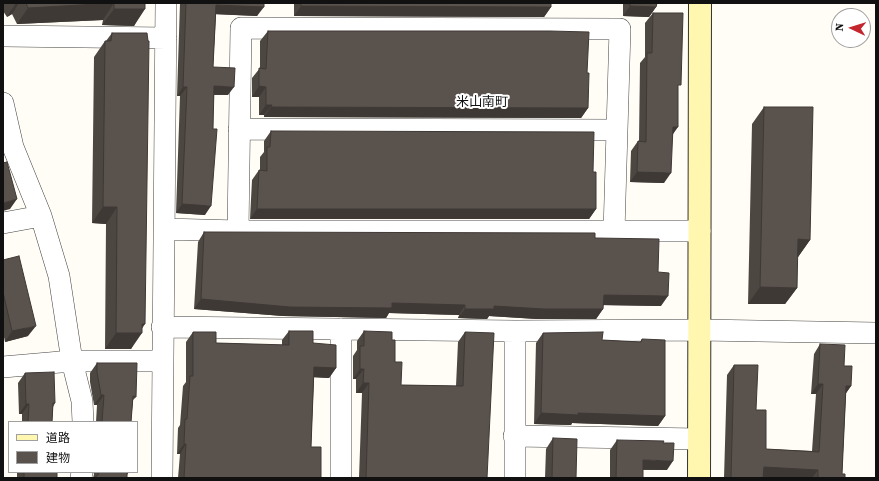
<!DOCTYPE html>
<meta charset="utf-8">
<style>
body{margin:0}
#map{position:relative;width:879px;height:481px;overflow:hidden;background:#fffdf5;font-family:"Source Serif 4","Noto Sans JP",serif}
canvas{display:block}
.frame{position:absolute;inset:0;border:4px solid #111;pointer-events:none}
.legend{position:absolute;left:8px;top:421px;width:130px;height:52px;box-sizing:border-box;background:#fff;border:1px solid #a0a0a0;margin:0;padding:5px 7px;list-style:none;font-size:12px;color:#111}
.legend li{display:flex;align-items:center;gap:8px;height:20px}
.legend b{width:20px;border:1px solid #a0a0a0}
.north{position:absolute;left:831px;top:8px;width:40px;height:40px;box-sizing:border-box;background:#fff;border:1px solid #a0a0a0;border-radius:50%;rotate:274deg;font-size:11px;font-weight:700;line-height:16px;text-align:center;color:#111}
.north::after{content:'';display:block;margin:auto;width:14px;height:18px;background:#c4262e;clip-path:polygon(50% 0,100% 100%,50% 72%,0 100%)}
</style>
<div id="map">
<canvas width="879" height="481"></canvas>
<div class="frame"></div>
<ul class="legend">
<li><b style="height:5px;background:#fff6b0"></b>道路</li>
<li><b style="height:11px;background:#5a524d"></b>建物</li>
</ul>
<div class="north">N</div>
</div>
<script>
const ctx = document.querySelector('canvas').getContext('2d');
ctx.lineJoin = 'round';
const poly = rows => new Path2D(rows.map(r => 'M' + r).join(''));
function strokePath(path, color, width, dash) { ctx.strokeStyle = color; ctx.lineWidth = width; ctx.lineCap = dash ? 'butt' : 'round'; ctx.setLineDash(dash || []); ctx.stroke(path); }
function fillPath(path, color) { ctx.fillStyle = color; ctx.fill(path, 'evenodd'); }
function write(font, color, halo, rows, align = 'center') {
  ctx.font = font + ' "Source Serif 4","Noto Sans JP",serif'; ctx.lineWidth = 4; ctx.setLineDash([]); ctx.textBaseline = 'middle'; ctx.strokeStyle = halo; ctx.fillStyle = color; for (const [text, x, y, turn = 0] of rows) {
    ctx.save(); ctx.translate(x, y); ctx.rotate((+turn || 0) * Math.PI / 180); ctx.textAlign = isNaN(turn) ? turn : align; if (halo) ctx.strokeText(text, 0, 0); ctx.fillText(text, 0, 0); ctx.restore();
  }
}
const street = poly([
 [3,36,166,38],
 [3,103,13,147,41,216,59,276,72,361,82,401,83,422],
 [239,129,617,130],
 [3,223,41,216],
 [165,229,238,231,700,231],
 [238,231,241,28,620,29,614,232],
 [162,327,515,331,700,330,876,333],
 [341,329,341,478],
 [3,367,72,361,162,361],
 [514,436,699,439],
 [81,478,82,472],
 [162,478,166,3],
 [515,478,515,331]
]);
const secondary = poly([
 [699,478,700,3]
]);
const wall = poly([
 [3,3,145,3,134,26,102,25,103,20,17,24,12,14,7,17,3,11],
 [180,3,264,3,257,16,216,14,213,67,228,95,214,95,205,215,176,213,180,96,177,96],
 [294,3,551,3,551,7,544,17,294,16],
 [623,3,657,3,656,7,649,17,623,16],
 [653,13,678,89,673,134,664,183,630,182,631,151,638,141,639,141,640,63,645,57,645,23],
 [268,31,587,73,588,108,581,118,264,117,264,115,259,115,259,97,252,97,252,78,260,68,260,41],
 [112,33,142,328,131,349,105,349,106,224,92,223,94,57,105,41,106,41],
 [764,107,810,240,798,257,797,257,797,288,785,304,748,304,752,124],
 [271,131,593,172,596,209,589,219,250,219,252,180,259,170,260,170,260,157,264,152,264,141],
 [204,232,595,238,658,272,661,306,603,305,603,309,596,319,537,319,489,316,487,319,458,318,459,315,389,313,386,318,283,316,194,309,198,242],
 [3,260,28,336,5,342,3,332],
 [289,331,313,343,336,368,329,378,314,377,311,447,321,478,178,478,180,454,177,454,178,428,180,425,183,386,186,382,186,342,193,332,216,343,282,345,282,340],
 [364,331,392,340,395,362,401,385,456,386,458,342,465,332,487,478,359,478,362,393,356,393,356,379,353,379,353,356,357,350,357,341],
 [543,333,602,340,640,342,642,339,665,416,658,426,572,423,571,425,534,424,536,343],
 [820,344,844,366,851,386,846,393,842,474,845,478,776,478,763,477,763,478,724,478,727,375,734,365,756,410,766,449,812,451,816,394,811,394,814,354],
 [97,363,136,397,133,400,131,422,96,422,97,405,94,405,90,382,90,373],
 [25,373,55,403,53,407,52,422,22,422,22,414,19,414,18,383],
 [553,438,576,478,545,478,546,449],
 [617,440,667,470,643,470,643,478,610,478,610,450],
 [17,472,57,472,57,478,17,478],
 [93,472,129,472,127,475,127,478,93,478,94,474]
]);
const shadedWall = poly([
 [16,3,19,3,12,14,7,17],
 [114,3,103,20,17,24,28,8],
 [216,5,264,7,257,16,210,14],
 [301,6,551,7,544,17,294,16],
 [630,6,656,7,649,17,623,16],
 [114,9,145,9,134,26,102,25],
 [214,86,234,87,228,95,208,94],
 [259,86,266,87,259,97,252,97],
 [183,87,187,87,180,96,177,96],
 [266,105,272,105,264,115,259,115],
 [271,107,588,108,581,118,264,117],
 [673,127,678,127,671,137],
 [637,172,671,173,664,183,630,182],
 [17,199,10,209,3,211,3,203],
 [182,204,211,206,205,215,176,213],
 [103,207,117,207,106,224,92,223],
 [257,209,596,209,589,219,250,219],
 [798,239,810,240,798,257,786,256],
 [760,287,797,288,785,304,748,304],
 [604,295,668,296,661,306,597,305],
 [201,299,392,303,465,305,459,315,389,313,386,318,283,316,194,309],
 [494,306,603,309,596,319,537,319,489,316,487,319,458,318,465,309],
 [142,324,145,324,139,333,142,333,131,349,105,349,116,333],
 [36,326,28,336,5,342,12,331],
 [314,367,336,368,329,378,307,377],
 [360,369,364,369,356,379,353,379],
 [363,383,369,383,362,393,356,393],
 [818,384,823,384,816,394,811,394],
 [846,386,851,386,844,396],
 [101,395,104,395,97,405,94,405],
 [26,404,29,404,22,414,19,414],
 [541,413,578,413,665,416,658,426,572,423,571,425,534,424],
 [184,444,186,444,180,454,177,454],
 [643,460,673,461,667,470,636,469],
 [764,467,818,470,812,478,776,478,757,477]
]);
const building = poly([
 [26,3,145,3,145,9,114,9,114,3,28,8,26,3],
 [186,3,264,3,264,7,216,5,213,67,235,68,234,87,214,86,213,129,217,129,211,206,182,204,187,87,183,87,186,3],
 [301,3,551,3,551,7,301,6,301,3],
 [630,3,657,3,656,7,630,6,630,3],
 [653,13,683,13,681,85,678,85,678,127,673,127,671,173,637,172,638,141,646,142,647,53,652,53,653,13],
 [268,31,550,31,589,32,587,73,589,73,588,108,271,107,272,105,266,105,266,87,259,86,259,68,266,69,268,31],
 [112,33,147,33,148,41,149,41,145,324,142,324,142,333,116,333,117,207,103,207,105,41,111,41,112,33],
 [764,107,813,107,810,240,798,239,797,288,760,287,764,107],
 [271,131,594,132,593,172,596,172,596,209,257,209,259,170,267,171,267,147,270,147,271,131],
 [7,162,17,199,3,203,3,163,7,162],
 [204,232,595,233,595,238,659,239,658,272,669,273,668,296,604,295,603,309,544,309,494,306,494,309,465,309,465,305,392,303,392,308,290,307,201,299,204,232],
 [19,256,36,326,12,331,3,292,3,260,19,256],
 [289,331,313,331,313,343,336,345,336,368,314,367,311,447,321,447,321,478,184,478,186,444,184,444,185,419,187,419,190,376,193,376,193,332,216,332,216,343,289,345,289,331],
 [364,331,392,332,392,340,395,340,395,362,402,362,401,385,463,386,465,332,494,333,487,478,366,478,369,383,363,383,364,369,360,369,360,346,364,346,364,331],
 [603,332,602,340,641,342,642,339,665,340,665,416,578,413,578,415,541,413,543,333,603,332],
 [820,344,845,345,844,366,852,366,851,386,846,386,842,474,845,474,845,478,818,478,818,470,764,467,763,478,731,478,734,365,758,365,756,410,766,410,766,449,819,452,823,384,818,384,820,344],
 [97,363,137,363,136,397,133,396,131,422,102,422,104,395,101,395,97,372,97,363],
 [54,372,55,403,53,403,52,422,28,422,29,404,26,404,25,373,54,372],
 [553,438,577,439,576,478,552,478,553,438],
 [617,440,664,441,663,443,674,443,673,461,643,460,643,478,616,478,617,440],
 [24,472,57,472,57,478,24,478,24,472],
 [99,472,127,472,127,478,94,478,98,475,99,472]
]);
const quarterNames = [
 ["米山南町",482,103]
];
strokePath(street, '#444', 22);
strokePath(secondary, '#333', 24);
strokePath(street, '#fff', 21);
strokePath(secondary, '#fff6b0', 22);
fillPath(wall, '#4d4742');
fillPath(shadedWall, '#3f3936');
fillPath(building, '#5a524d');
strokePath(building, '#3f3936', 1);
write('13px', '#111', '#fff', quarterNames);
</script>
